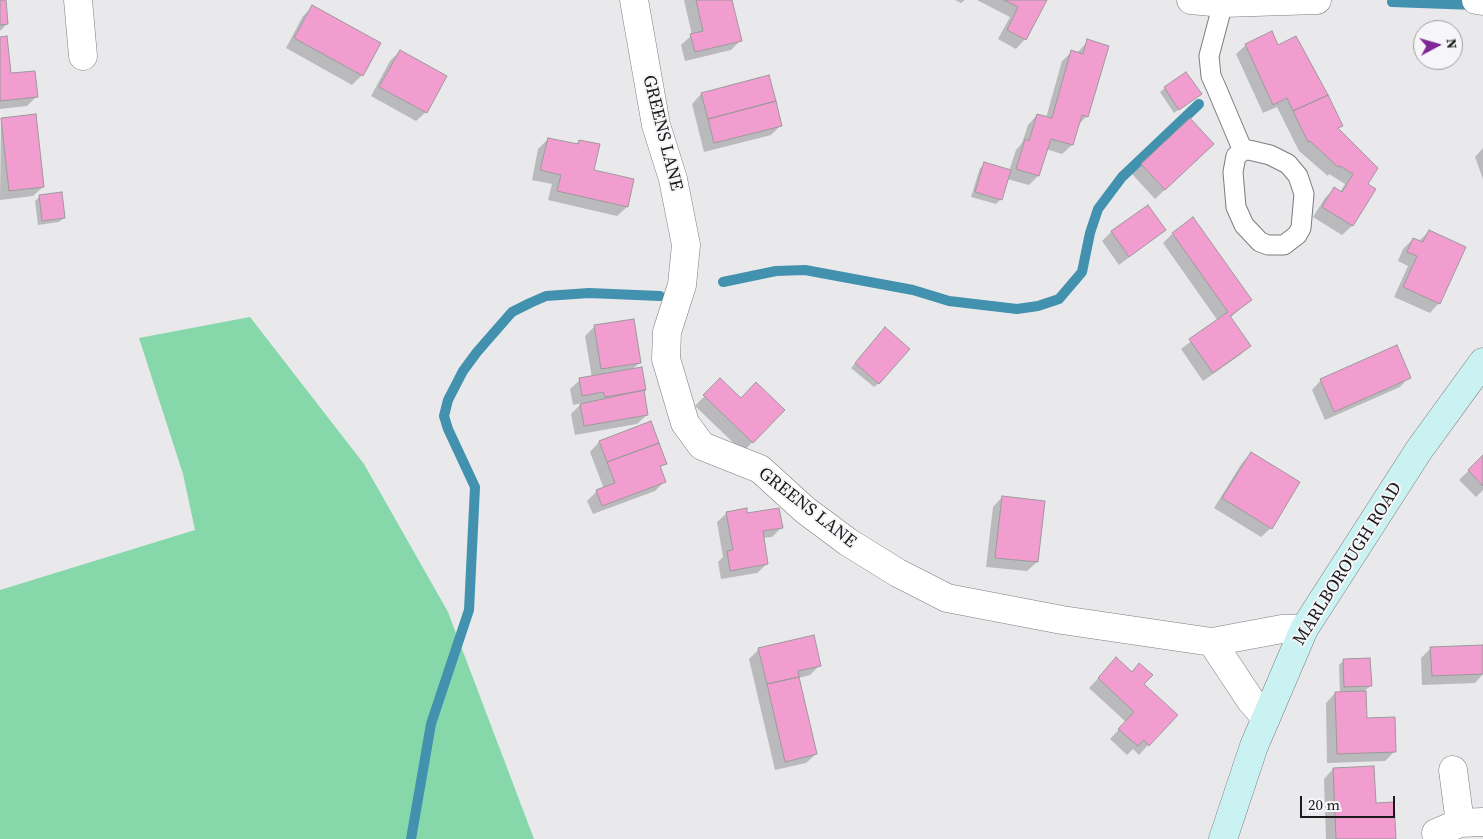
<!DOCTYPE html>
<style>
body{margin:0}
#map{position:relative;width:1483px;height:839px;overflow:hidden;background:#e9e9eb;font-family:"Source Serif 4",serif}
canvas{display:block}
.north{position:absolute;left:1413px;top:20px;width:50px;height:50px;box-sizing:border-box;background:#f6f6f9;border:1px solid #9e9ea1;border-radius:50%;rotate:84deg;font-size:14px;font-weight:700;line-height:20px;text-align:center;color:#1b1b1c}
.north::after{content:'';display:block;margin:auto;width:18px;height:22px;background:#7e2795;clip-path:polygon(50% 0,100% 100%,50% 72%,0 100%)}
.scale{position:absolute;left:1300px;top:796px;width:95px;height:22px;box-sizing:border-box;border:2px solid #1b1b1c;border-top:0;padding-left:6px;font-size:15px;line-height:18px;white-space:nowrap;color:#1b1b1c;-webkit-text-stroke:4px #f6f6f9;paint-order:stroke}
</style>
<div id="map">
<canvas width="1483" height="839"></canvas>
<div class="north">N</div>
<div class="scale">20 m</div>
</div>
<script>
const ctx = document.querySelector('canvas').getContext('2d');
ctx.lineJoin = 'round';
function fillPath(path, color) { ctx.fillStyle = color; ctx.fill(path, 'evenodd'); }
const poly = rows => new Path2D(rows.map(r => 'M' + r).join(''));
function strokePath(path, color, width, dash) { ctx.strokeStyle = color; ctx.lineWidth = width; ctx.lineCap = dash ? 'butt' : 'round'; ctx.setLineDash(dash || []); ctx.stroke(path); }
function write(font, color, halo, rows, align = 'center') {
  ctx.font = font + ' "Source Serif 4",serif'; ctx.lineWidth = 4; ctx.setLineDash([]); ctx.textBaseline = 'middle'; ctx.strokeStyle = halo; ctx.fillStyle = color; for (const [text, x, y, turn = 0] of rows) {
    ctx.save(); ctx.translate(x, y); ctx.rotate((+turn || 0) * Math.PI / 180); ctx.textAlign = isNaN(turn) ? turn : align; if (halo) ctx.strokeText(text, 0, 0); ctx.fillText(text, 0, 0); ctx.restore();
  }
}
const green = poly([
 [250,317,364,464,448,612,534,839,0,839,0,590,195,530,183,474,139,338]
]);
const shadow = poly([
 [0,0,5,0,7,24,0,31],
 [684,0,731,0,740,41,731,50,685,61,681,45,692,35],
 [955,0,965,0,961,3],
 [977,0,1046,0,1025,39,1016,49,998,39,1010,17],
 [313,7,379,44,362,75,352,85,286,48,303,16],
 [0,38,10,75,36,97,27,106,0,109],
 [1088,41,1087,116,1077,126,1072,145,1062,154,1046,149,1038,176,1029,185,1007,179,1000,200,996,204,971,197,980,168,985,164,1009,171,1016,150,1022,143,1028,125,1037,115,1046,118,1062,61,1072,52,1077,53],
 [1246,45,1278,46,1311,70,1314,68,1341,126,1337,130,1366,184,1374,189,1352,226,1342,235,1313,217,1325,198,1334,189,1340,192,1345,184,1329,174,1328,176,1299,151,1277,107,1263,113,1236,54],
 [400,51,426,112,416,121,371,96,390,61],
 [768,77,781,125,771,135,704,152,692,104,701,94],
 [1165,88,1195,98,1174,113,1160,92],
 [1,119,43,187,33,196,0,200],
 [1190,120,1203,154,1155,199,1132,174],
 [548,139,575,145,579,141,593,171,627,207,617,216,548,200,552,184,532,180,538,149],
 [1483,148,1483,179,1475,157],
 [40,196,64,218,59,222,38,225,35,201],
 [1147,206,1164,230,1119,265,1102,241,1111,232],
 [1429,231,1439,303,1430,313,1394,297,1408,266,1398,261,1403,249,1413,239,1419,241],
 [1172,234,1250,300,1230,318,1250,346,1240,355,1203,381,1181,349,1218,321,1163,243],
 [595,326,639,363,631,371,647,415,637,424,575,435,571,414,582,403,573,405,570,389,580,380,592,378,585,336],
 [880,334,879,383,874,387,851,368],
 [1409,377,1400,387,1325,420,1312,390,1321,380],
 [720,380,741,399,783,410,743,452,695,406],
 [650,423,665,463,660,468,665,481,655,491,593,514,587,501,597,491,604,489,590,452,599,442],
 [1251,453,1271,528,1261,537,1214,508,1242,463],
 [1483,457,1483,490,1476,497,1459,480],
 [1002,497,1037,562,1027,571,986,567,993,507],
 [727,513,746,514,782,527,772,537,763,538,767,564,757,573,721,579,718,562,723,557,717,522],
 [1483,646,1483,674,1475,683,1422,685,1421,658,1431,648],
 [759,649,820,665,810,675,798,678,816,754,806,763,775,770,749,659],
 [1344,660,1371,686,1365,690,1365,719,1394,752,1385,761,1327,763,1326,703,1335,693,1340,693,1339,665],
 [1107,669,1131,673,1143,684,1148,745,1139,755,1133,749,1127,755,1110,739,1126,722,1089,688],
 [1333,769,1374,805,1395,839,1326,839,1324,779]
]);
const stream = poly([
 [1392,2,1475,5],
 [723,282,776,271,805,270,913,290,949,301,1017,309,1038,306,1059,299,1082,272,1090,233,1098,209,1122,177,1199,104],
 [411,839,431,724,469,610,475,487,448,429,444,416,448,400,463,371,477,352,512,312,530,303,546,296,589,293,660,296]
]);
const building = poly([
 [0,0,6,0,8,24,0,25,0,0],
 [696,0,732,0,742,41,695,52,690,34,703,31,696,0],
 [1004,0,1047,0,1026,40,1007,30,1018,7,1004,0],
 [312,5,381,43,363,76,294,38,312,5],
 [1272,31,1278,45,1296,36,1328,95,1293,111,1287,98,1273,105,1245,44,1272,31],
 [7,36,11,73,35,71,38,97,0,101,0,37,7,36],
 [1087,39,1109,46,1088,117,1082,115,1073,145,1051,139,1039,176,1016,169,1025,139,1029,141,1037,114,1052,118,1071,50,1083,54,1087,39],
 [400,50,447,76,427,113,379,87,400,50],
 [1186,72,1202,94,1179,110,1164,87,1186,72],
 [769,75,776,101,708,119,701,93,769,75],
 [1328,95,1343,126,1338,128,1378,168,1368,184,1376,189,1353,226,1322,207,1334,187,1342,192,1353,174,1340,166,1338,167,1310,141,1308,142,1293,111,1328,95],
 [776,101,782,126,714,143,708,119,776,101],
 [36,114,44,187,9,191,1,118,36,114],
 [1190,118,1214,144,1165,190,1141,164,1190,118],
 [548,138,578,144,579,140,600,144,594,170,634,179,628,207,557,191,561,175,540,170,548,138],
 [984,162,1011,170,1002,200,975,192,984,162],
 [62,192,65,218,42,221,39,195,62,192],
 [1148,205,1166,230,1129,257,1111,231,1148,205],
 [1193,217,1252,300,1230,316,1251,346,1213,373,1189,339,1228,312,1172,233,1193,217],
 [1429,230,1466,247,1440,304,1403,287,1417,256,1407,252,1413,238,1423,242,1429,230],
 [634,319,641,363,601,369,594,325,634,319],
 [885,327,910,349,879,384,855,363,885,327],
 [1397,345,1411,378,1334,412,1320,379,1397,345],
 [642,367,646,390,605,397,603,392,582,396,579,378,642,367],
 [720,378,741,398,756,382,785,410,753,443,703,395,720,378],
 [644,390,648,415,584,426,580,404,644,390],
 [651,421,659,443,607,462,599,441,651,421],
 [659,443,667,464,660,466,666,482,602,506,596,490,615,483,607,462,659,443],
 [1251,452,1300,482,1272,529,1222,498,1251,452],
 [1483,455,1483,486,1468,470,1483,455],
 [1002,496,1045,501,1038,562,995,558,1002,496],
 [747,508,747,513,779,508,783,528,763,531,768,564,730,571,727,551,733,550,726,512,747,508],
 [814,635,821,666,798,671,799,677,767,684,758,648,814,635],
 [1483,645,1483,674,1432,676,1430,647,1483,645],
 [1116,657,1132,672,1139,663,1153,675,1144,684,1178,715,1149,746,1144,740,1138,746,1118,729,1134,712,1098,678,1116,657],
 [1370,658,1372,686,1344,687,1343,659,1370,658],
 [799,677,817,754,785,762,767,684,799,677],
 [1366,691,1367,718,1395,717,1396,752,1337,754,1335,692,1366,691],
 [1374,766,1376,803,1394,802,1396,839,1336,839,1333,768,1374,766]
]);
const service = poly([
 [1223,3,1209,56,1211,76,1216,87,1243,151,1249,150,1270,155,1288,164,1298,176,1304,194,1301,228,1297,235,1284,245,1268,245,1260,242,1244,225,1236,207,1233,172,1236,156,1243,151]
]);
const minor = poly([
 [78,0,83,56],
 [634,0,656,125,673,179,686,245,682,285,667,332,666,359,685,423,702,446,760,469,805,510,848,542,898,573,947,598,1062,620,1212,642,1251,701,1266,718],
 [1191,0,1223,3,1317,0],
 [1476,0,1483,1],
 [1212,642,1282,629,1304,629],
 [1453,770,1460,823],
 [1436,833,1460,823,1483,822]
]);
const secondary = poly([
 [1223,839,1254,746,1304,629,1419,450,1483,362]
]);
const streetNames = [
 ["GREENS LANE",662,133,76],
 ["GREENS LANE",807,508,38],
 ["MARLBOROUGH ROAD",1348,564,-58]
];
fillPath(green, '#86d7aa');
fillPath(shadow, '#0003');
strokePath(stream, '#4191af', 10);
fillPath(building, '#f29dd0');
strokePath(building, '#9c999b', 1);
strokePath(service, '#7d7c7f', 21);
strokePath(minor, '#7d7c7f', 29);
strokePath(secondary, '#7d7c7f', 29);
strokePath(service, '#fff', 19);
strokePath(minor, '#fff', 28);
strokePath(secondary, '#caf2f2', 28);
write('18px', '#1b1b1c', '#f6f6f9', streetNames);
</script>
